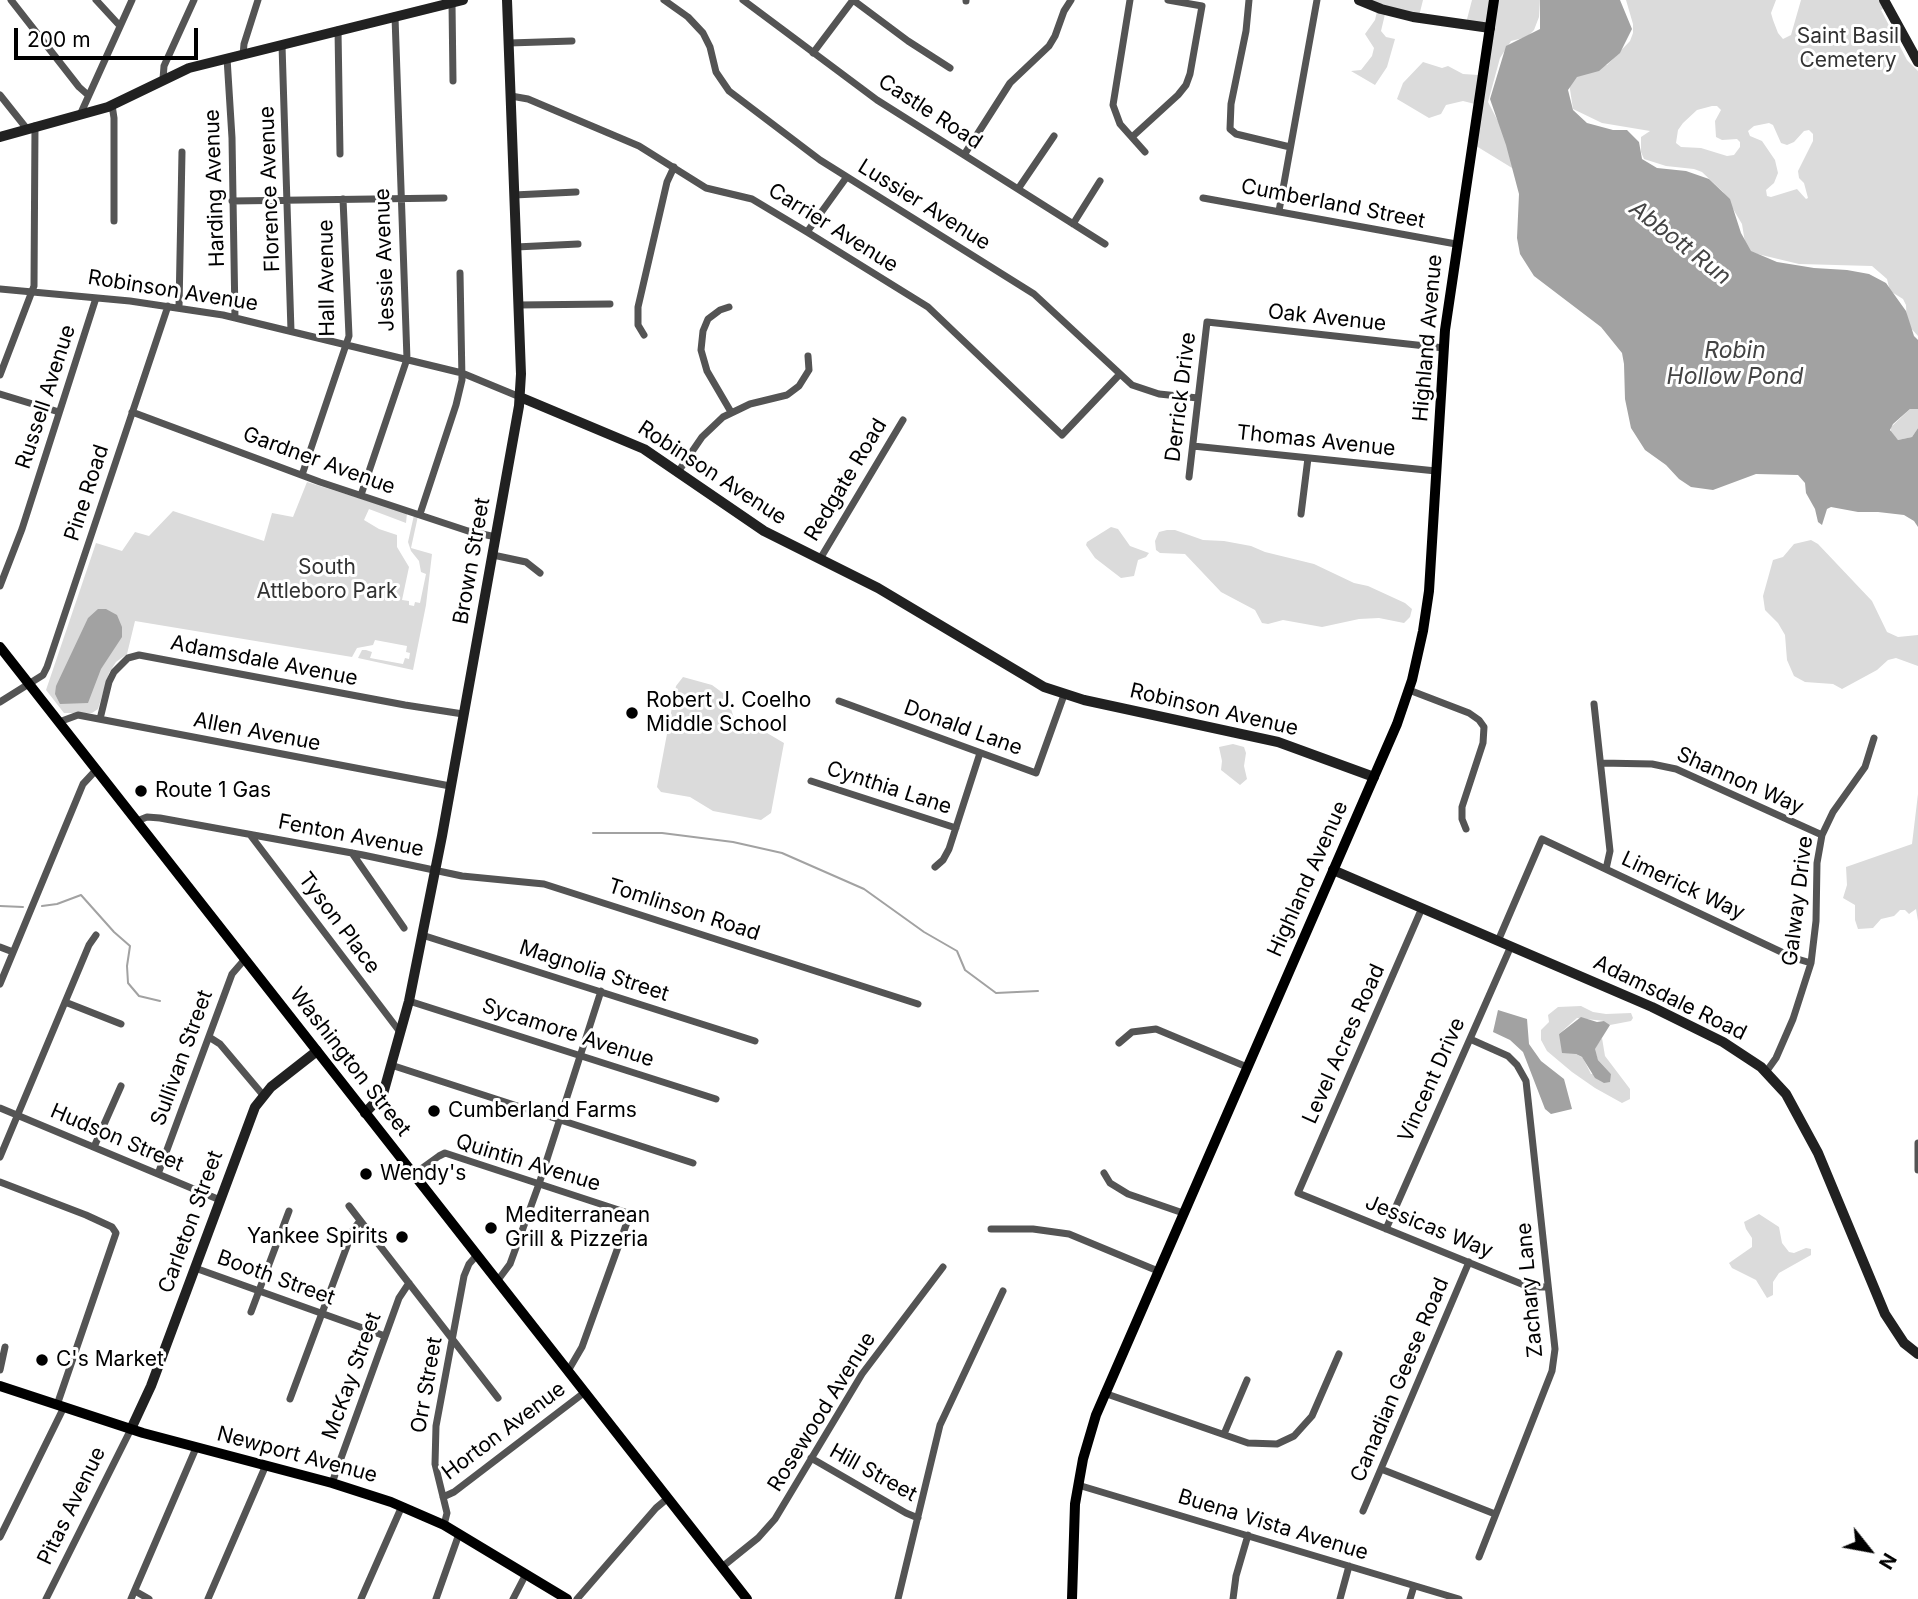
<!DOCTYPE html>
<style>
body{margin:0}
#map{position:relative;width:1918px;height:1599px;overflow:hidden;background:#fff;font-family:Inter,sans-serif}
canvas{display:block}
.north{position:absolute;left:1834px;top:1515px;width:70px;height:70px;-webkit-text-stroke:5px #fff;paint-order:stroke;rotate:121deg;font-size:19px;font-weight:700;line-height:28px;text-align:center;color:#000}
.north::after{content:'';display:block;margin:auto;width:24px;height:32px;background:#000;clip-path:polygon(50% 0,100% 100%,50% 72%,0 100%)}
.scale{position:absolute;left:14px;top:28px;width:184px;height:32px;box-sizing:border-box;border:4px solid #000;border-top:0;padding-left:9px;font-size:21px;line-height:24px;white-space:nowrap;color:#000;-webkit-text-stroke:5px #fff;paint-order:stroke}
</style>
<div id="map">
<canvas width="1918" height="1599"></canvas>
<div class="north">N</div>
<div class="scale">200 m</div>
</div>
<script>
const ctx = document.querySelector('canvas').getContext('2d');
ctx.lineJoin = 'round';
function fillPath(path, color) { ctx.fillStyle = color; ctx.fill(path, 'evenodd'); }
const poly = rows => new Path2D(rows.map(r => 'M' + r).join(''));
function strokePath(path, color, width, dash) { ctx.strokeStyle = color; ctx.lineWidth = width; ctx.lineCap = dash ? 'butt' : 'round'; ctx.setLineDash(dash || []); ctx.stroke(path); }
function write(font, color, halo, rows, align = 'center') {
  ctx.font = font + ' Inter,sans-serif'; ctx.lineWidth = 6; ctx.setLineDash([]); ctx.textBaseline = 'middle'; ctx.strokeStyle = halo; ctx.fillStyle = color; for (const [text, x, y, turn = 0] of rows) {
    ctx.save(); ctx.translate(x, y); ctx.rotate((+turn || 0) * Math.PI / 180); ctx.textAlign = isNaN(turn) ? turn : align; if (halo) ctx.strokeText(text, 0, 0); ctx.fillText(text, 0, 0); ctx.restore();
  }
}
const green = poly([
 [1360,0,1423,0,1419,16,1386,10,1381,31,1386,37,1395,39,1387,67,1375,85,1351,71,1361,70,1372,56,1374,48,1365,34,1375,20,1378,7],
 [1472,0,1540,0,1539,17,1534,30,1527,37,1511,41,1500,58,1488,102,1502,129,1517,171,1468,141,1475,104,1463,101,1446,105,1441,114,1429,118,1397,99,1403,83,1423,62,1442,68,1448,66,1463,74,1478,75,1487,28,1466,23],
 [1626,0,1776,0,1771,13,1773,20,1778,33,1783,39,1791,35,1801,0,1883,0,1886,7,1881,10,1907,60,1918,71,1918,336,1907,324,1906,305,1903,299,1890,291,1887,279,1872,266,1799,264,1749,252,1746,249,1742,224,1723,192,1702,172,1694,169,1666,166,1644,159,1641,152,1641,137,1650,131,1602,123,1573,109,1569,83,1571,77,1587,68,1607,65,1630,41,1633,33,1633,24],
 [1712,106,1717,106,1721,110,1715,121,1716,137,1722,140,1737,139,1740,142,1740,147,1734,155,1727,156,1701,148,1681,147,1676,143,1678,130,1683,123,1697,110],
 [1769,123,1773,125,1781,143,1787,145,1794,142,1804,131,1809,130,1813,134,1813,141,1798,171,1799,178,1804,183,1808,198,1806,199,1797,189,1771,197,1767,196,1766,190,1774,183,1778,173,1775,160,1762,141,1750,136,1748,131,1754,126],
 [1910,409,1918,409,1918,428,1912,437,1898,440,1891,434,1891,427],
 [307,482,407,513,406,523,369,509,364,520,379,529,397,535,397,547,409,567,402,600,409,601,409,605,414,606,415,602,420,603,426,574,421,572,419,561,411,551,408,542,414,515,418,516,411,548,432,554,426,605,413,670,358,658,362,650,366,650,372,652,370,658,403,664,405,658,409,659,410,653,406,652,407,646,375,640,373,645,357,648,352,657,135,621,127,654,116,662,109,673,98,709,92,713,64,713,46,690,96,543,122,551,135,532,149,536,173,511,264,541,272,513,293,517],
 [1111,527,1118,529,1130,546,1149,553,1146,557,1138,560,1134,576,1121,578,1095,558,1086,545,1087,542],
 [1167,530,1175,530,1203,540,1224,541,1251,546,1265,552,1314,564,1354,583,1368,586,1405,603,1412,609,1410,617,1404,623,1379,618,1359,619,1322,627,1283,620,1268,624,1262,623,1255,610,1221,592,1185,554,1160,553,1156,550,1155,541,1159,532],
 [1811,540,1818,544,1872,601,1887,632,1898,637,1918,635,1918,666,1896,658,1888,660,1877,670,1842,689,1833,684,1805,682,1794,676,1787,660,1785,635,1778,623,1765,610,1763,596,1773,560,1783,557,1794,544],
 [683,677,712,685,727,696,737,728,744,730,751,728,767,733,784,743,771,813,761,820,713,811,690,797,661,792,657,787,676,686],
 [1233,744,1244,747,1246,753,1244,766,1247,779,1240,785,1221,770,1222,761,1219,747],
 [1918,794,1918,921,1916,909,1909,914,1905,910,1900,910,1894,916,1881,919,1873,928,1858,929,1855,920,1855,905,1843,898,1847,885,1846,867,1912,844],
 [1581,1006,1593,1012,1606,1014,1631,1013,1633,1018,1631,1021,1610,1025,1604,1021,1577,1018,1559,1034,1576,1054,1583,1058,1591,1074,1611,1074,1598,1060,1594,1049,1602,1038,1605,1056,1630,1089,1630,1099,1622,1103,1595,1088,1572,1072,1547,1051,1541,1040,1541,1030,1549,1022,1548,1015,1558,1007],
 [1759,1214,1779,1227,1782,1243,1789,1252,1794,1253,1806,1248,1811,1249,1811,1255,1779,1273,1773,1282,1773,1295,1767,1298,1756,1280,1732,1268,1729,1263,1752,1247,1752,1238,1746,1229,1744,1222]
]);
const water = poly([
 [1540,0,1620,0,1632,29,1620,53,1599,71,1577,77,1568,90,1573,110,1587,123,1613,130,1627,130,1639,142,1642,159,1657,168,1686,171,1709,179,1730,199,1741,233,1751,251,1777,262,1814,268,1847,270,1869,274,1886,283,1906,311,1914,336,1918,340,1918,409,1910,409,1893,424,1890,430,1898,440,1912,437,1918,428,1918,527,1914,521,1904,515,1878,512,1858,512,1831,507,1827,509,1822,525,1818,522,1815,509,1806,493,1805,483,1798,475,1756,474,1713,490,1691,487,1679,479,1666,465,1645,450,1631,428,1625,399,1624,364,1622,353,1601,327,1534,276,1520,254,1517,238,1519,194,1506,145,1490,99,1506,46,1540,29],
 [98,609,106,609,117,615,122,627,122,637,101,669,88,703,60,704,55,694,56,686,88,618],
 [1498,1010,1527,1019,1529,1044,1541,1061,1564,1079,1572,1109,1551,1114,1545,1109,1523,1052,1510,1040,1493,1032],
 [1581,1017,1597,1022,1604,1021,1610,1025,1595,1049,1598,1060,1611,1074,1610,1082,1604,1083,1595,1078,1582,1057,1576,1054,1562,1053,1559,1034]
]);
const stream = poly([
 [593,833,662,833,733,842,782,853,864,889,924,932,957,951,965,970,996,993,1038,991],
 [0,906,23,907],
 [42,906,57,904,81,895,114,932,130,946,127,966,128,983,139,996,160,1001]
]);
const street = poly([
 [11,0,79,87,88,95],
 [96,0,120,26],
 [664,0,688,17,703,33,710,47,716,72,729,91,820,160,1034,294,1132,385,1159,394,1198,398],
 [743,0,877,100,1105,244],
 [853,0,908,41,950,68],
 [966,0,966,1],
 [1130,0,1113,105,1120,124,1145,152],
 [1249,0,1246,31,1231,104,1230,129,1236,134,1290,147],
 [452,3,453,81],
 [338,30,340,154],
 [509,43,572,41],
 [282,45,291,331],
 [813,53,853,0],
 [243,55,244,44,258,0],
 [227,58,232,138,235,318],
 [163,79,164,66,194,0],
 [0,95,27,129],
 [511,96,528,99,639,146,706,188,752,199,807,232,928,307,1062,435,1120,374],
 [112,105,114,118,114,221],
 [80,115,132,0],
 [1132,137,1178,95,1186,85,1190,74,1202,6,1168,0],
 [964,155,1010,83,1049,46,1055,36,1064,11,1071,0],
 [1018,189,1054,136],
 [514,195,576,192],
 [1203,198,1456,244],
 [232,201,444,198],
 [1279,211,1317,0],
 [1073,224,1100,181],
 [807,232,846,178],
 [516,247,578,244],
 [0,289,130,301,223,315,462,373,520,397],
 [518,305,610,304],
 [729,307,720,310,708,319,703,331,701,350,707,371,731,412],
 [179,308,182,152],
 [644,335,638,325,638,307,667,182,674,167],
 [0,375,34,286,35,126],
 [0,394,59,412],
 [132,412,320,482,468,531,496,537],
 [1193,446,1436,471],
 [678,472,702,437,723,417,750,404,787,395,799,386,809,370,808,356],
 [302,475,349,336,343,199],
 [1189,477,1207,322,1444,348],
 [361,495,407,359,395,17],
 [420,514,456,405,462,380,460,273],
 [1301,514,1308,458],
 [493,555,526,562,540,573],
 [820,559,903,420],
 [0,586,22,529,96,298],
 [1409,690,1469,713,1479,720,1484,727,1483,743,1462,807,1462,819,1466,829],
 [839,701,1036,773,1064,695],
 [0,702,43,675,47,667,168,306],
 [1594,704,1610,851,1606,869],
 [100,719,109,682,114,672,128,658,139,655,405,705,463,714],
 [59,722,78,715,450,786],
 [1601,763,1652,764,1676,769,1822,835],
 [811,781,956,828],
 [137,821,147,817,160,818,363,855,462,876,544,884,918,1004],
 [251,836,400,1032],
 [352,853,404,928],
 [935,867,943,860,949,849,980,753],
 [1422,908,1298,1193,1529,1287,1548,1287],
 [422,935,755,1041],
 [1498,941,1542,839,1794,958,1811,963],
 [0,947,13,952],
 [0,984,83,784,97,769],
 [409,1001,716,1099],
 [65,1002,121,1024],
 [209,1037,220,1044,263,1095],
 [1470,1039,1508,1056,1517,1065,1526,1081,1555,1349,1552,1371,1479,1557],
 [1119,1043,1132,1032,1156,1029,1247,1067],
 [391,1065,693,1163],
 [1766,1072,1776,1058,1793,1019,1811,963,1816,921,1817,863,1822,835,1833,812,1865,767,1874,738],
 [0,1108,220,1200],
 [1918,1143,1918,1170],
 [94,1147,121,1086],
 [0,1157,89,945,96,935],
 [1104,1173,1110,1183,1128,1194,1183,1213],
 [158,1174,232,974,245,959],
 [414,1174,439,1156,445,1153,637,1216],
 [0,1182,86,1215,112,1227,116,1233,57,1405],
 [349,1206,498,1398],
 [991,1229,1033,1229,1069,1234,1158,1271],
 [1386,1229,1511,946],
 [195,1268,385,1336],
 [498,1280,510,1264,539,1184,601,991],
 [251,1312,289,1211],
 [0,1370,5,1347],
 [568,1371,582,1347,630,1214],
 [1104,1393,1248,1443,1277,1444,1294,1436,1312,1416,1339,1354],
 [290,1399,353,1230,360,1221],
 [1224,1434,1247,1380],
 [811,1458,906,1513,918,1518],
 [1381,1469,1495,1514],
 [332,1483,399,1298,409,1283],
 [1078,1485,1459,1599],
 [443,1497,454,1492,585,1392],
 [1363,1511,1469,1262],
 [444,1525,447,1513,435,1464,436,1426,464,1276,469,1264,477,1255],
 [0,1537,64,1407],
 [722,1567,758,1538,775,1519,862,1374,943,1267],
 [135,1591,149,1599],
 [46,1599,131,1429],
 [131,1599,196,1448],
 [208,1599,266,1465],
 [361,1599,402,1506],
 [436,1599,459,1534],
 [513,1599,526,1574],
 [577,1599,656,1508,668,1498],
 [898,1599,940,1425,1003,1291],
 [1233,1599,1236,1576,1248,1535],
 [1340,1599,1349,1566],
 [1410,1599,1414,1586]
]);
const secondary = poly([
 [1359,0,1381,9,1413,17,1490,28],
 [1884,0,1918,62],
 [0,137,108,107,189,68,463,0],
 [520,397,644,449,764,531,878,588,1044,687,1084,700,1278,742,1374,777],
 [1333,870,1652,1007,1723,1042,1761,1067,1786,1094,1818,1153,1885,1314,1904,1343,1918,1354],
 [365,1113,383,1094,409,1001,442,836,519,406,521,374,507,0],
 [131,1429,151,1386,255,1107,271,1087,317,1051]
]);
const primary = poly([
 [0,647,747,1599],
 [0,1386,143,1433,332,1483,391,1502,444,1525,567,1599],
 [1072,1599,1075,1504,1083,1459,1096,1415,1397,724,1412,680,1423,631,1429,591,1445,330,1494,0]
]);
const markers = [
 [632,713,7,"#000"],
 [141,791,7,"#000"],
 [434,1111,7,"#000"],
 [366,1174,7,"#000"],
 [491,1228,7,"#000"],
 [402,1237,7,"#000"],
 [42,1360,7,"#000"]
];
const parkNames = [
 ["Saint Basil",1848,37],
 ["Cemetery",1848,61],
 ["South",327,568],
 ["Attleboro Park",327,592]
];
const streetNames = [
 ["Castle Road",930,112,33],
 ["Harding Avenue",215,188,-92],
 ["Florence Avenue",270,189,-92],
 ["Cumberland Street",1333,204,11],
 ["Lussier Avenue",924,205,32],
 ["Carrier Avenue",833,228,32],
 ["Jessie Avenue",385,260,-92],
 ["Hall Avenue",327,278,-91],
 ["Robinson Avenue",173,291,9],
 ["Oak Avenue",1327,318,6],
 ["Highland Avenue",1428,338,-85],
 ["Russell Avenue",46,397,-72],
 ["Derrick Drive",1181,397,-83],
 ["Thomas Avenue",1316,441,6],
 ["Gardner Avenue",319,461,20],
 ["Robinson Avenue",712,473,33],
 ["Redgate Road",846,480,-59],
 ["Pine Road",87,493,-72],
 ["Brown Street",472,561,-80],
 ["Adamsdale Avenue",264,661,11],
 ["Robinson Avenue",1214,710,13],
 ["Donald Lane",963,728,20],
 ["Allen Avenue",257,732,11],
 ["Shannon Way",1740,781,24],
 ["Cynthia Lane",889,788,18],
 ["Fenton Avenue",351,836,11],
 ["Highland Avenue",1308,879,-66],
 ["Limerick Way",1683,886,25],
 ["Galway Drive",1798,901,-83],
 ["Tomlinson Road",684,910,18],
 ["Tyson Place",339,923,53],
 ["Magnolia Street",594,971,18],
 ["Adamsdale Road",1670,998,26],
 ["Sycamore Avenue",568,1033,18],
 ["Level Acres Road",1344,1044,-66],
 ["Sullivan Street",182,1058,-70],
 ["Washington Street",350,1062,52],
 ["Vincent Drive",1432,1080,-66],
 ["Hudson Street",117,1138,23],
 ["Quintin Avenue",528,1163,17],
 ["Carleton Street",191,1222,-70],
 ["Jessicas Way",1429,1227,22],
 ["Booth Street",276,1278,20],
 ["Zachary Lane",1530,1290,-95],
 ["McKay Street",352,1376,-70],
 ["Canadian Geese Road",1400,1380,-67],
 ["Orr Street",427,1385,-80],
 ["Rosewood Avenue",822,1412,-58],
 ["Horton Avenue",504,1431,-37],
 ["Newport Avenue",297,1455,15],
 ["Hill Street",873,1473,29],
 ["Pitas Avenue",72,1506,-64],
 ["Buena Vista Avenue",1273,1525,17]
];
const poiNames = [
 ["Robert J. Coelho",646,701],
 ["Middle School",646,725],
 ["Route 1 Gas",155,791],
 ["Cumberland Farms",448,1111],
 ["Wendy's",380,1174],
 ["Mediterranean",505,1216],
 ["Grill & Pizzeria",505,1240],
 ["Yankee Spirits",388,1237,"right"],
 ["C's Market",56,1360]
];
const waterNames = [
 ["Abbott Run",1680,243,38],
 ["Robin",1735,351],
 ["Hollow Pond",1735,377]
];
fillPath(green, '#dbdbdb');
fillPath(water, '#a2a2a2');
strokePath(stream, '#a2a2a2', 2);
strokePath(street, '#545454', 7);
strokePath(secondary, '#212121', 10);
strokePath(primary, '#000', 10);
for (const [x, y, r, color] of markers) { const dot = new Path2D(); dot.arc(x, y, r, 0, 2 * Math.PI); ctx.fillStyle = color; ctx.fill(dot); strokePath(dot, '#fff', 2.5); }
write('21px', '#323232', '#fff', parkNames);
write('21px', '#000', '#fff', streetNames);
write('21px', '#000', '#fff', poiNames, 'left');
write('italic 23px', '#434343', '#fff', waterNames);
</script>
